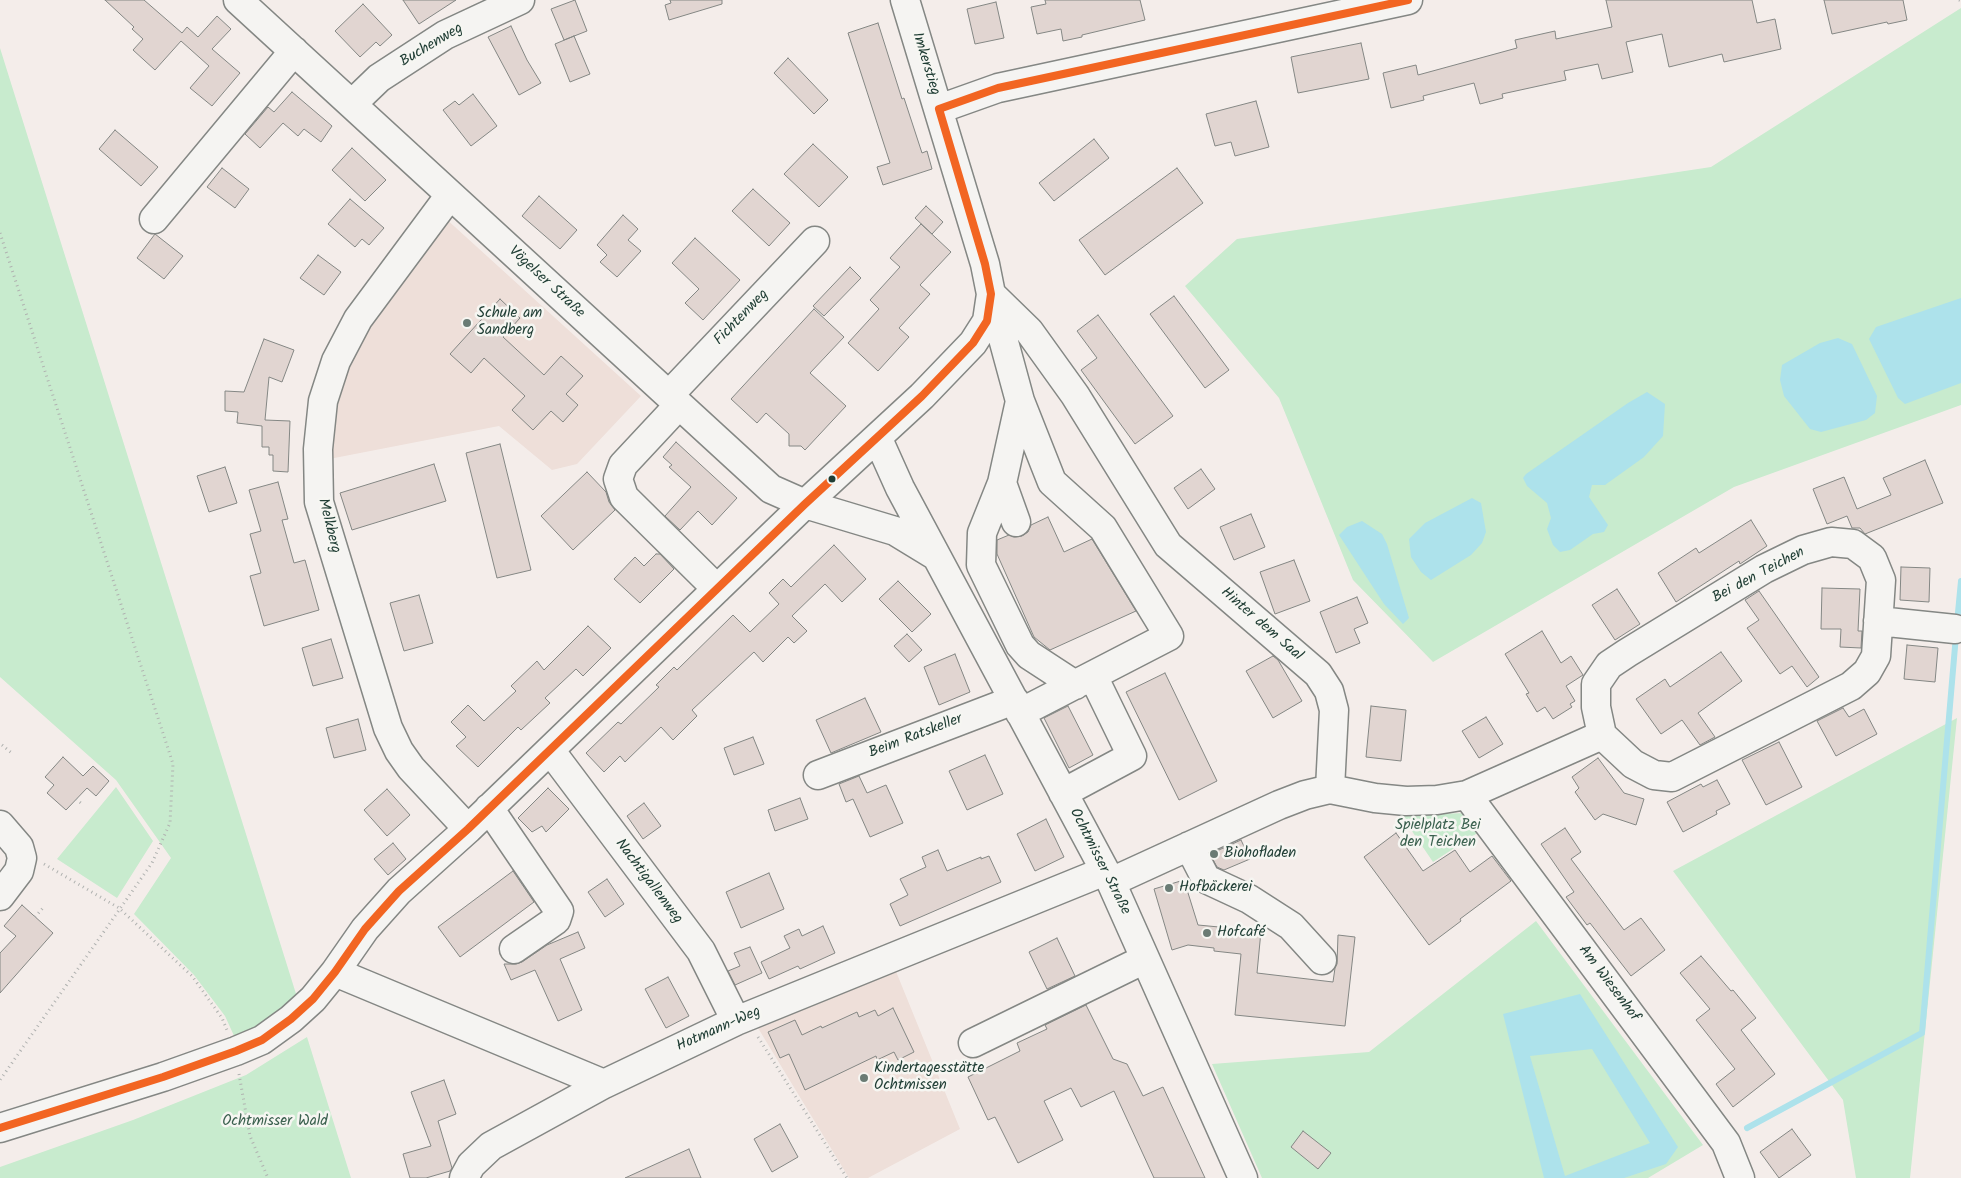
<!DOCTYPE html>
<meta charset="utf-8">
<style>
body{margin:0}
canvas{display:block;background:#f4edea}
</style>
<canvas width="1961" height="1178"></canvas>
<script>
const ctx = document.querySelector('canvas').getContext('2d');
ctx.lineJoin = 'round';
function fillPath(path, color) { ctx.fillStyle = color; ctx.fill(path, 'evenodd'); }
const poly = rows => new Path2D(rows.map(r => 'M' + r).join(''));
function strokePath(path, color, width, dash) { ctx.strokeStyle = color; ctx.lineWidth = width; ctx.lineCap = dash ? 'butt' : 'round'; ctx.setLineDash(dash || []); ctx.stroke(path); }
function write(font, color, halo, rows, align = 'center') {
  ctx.font = font + ' Kalam,sans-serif'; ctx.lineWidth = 5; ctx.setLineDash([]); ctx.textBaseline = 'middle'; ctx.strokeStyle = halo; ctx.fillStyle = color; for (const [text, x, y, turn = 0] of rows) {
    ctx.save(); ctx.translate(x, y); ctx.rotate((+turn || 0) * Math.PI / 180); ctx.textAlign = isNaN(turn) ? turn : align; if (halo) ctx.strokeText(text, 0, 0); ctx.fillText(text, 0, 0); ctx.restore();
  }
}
const built = poly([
 [444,217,641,396,577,464,552,470,499,426,324,460,346,363],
 [895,969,960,1129,868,1178,849,1178,758,1028]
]);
const green = poly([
 [1961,8,1961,405,1734,487,1433,662,1353,580,1279,398,1185,286,1237,239,1711,167],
 [0,48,297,997,264,1026,235,1038,225,1016,194,975,134,914,171,858,116,780,0,677],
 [1957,718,1910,1178,1856,1178,1843,1100,1673,871],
 [116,787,153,841,117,898,57,859],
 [1467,813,1479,832,1433,862,1401,815],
 [1536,921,1703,1145,1648,1178,1262,1178,1212,1064,1369,1052],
 [307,1037,351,1178,0,1178,0,1167,133,1120,246,1075]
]);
const water = poly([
 [1961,298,1961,383,1905,404,1898,398,1869,339,1876,327],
 [1838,338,1852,344,1877,396,1875,413,1866,420,1821,432,1810,429,1784,396,1780,380,1782,365,1820,343],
 [1647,392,1665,404,1663,436,1644,457,1605,485,1592,485,1589,497,1608,525,1604,532,1593,534,1570,550,1560,552,1553,545,1547,529,1551,518,1547,503,1527,486,1523,478,1526,474,1628,403],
 [1472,498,1481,503,1486,532,1482,543,1471,555,1431,580,1421,572,1411,557,1409,539,1425,523],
 [1362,521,1382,534,1387,544,1409,618,1403,624,1384,604,1339,535,1347,527],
 [1580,994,1678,1147,1666,1164,1624,1178,1544,1178,1503,1014],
 [1592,1049,1650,1143,1565,1176,1530,1056]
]);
const stream = poly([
 [1957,623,1961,581],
 [1747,1128,1922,1033,1956,635]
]);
const building = poly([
 [105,0,144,0,182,33,187,27,198,37,217,16,231,29,212,49,240,73,212,106,190,88,209,66,181,41,155,70,133,50,143,39,132,29,134,27,105,0],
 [403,0,456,0,419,24,403,0],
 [575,0,587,31,564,40,551,9,575,0],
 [670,0,722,0,722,4,669,20,665,5,671,3,670,0],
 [1045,0,1140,0,1145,20,1082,35,1082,37,1063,41,1061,29,1037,34,1031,7,1046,4,1045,0],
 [1606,0,1752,0,1757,23,1775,19,1781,49,1724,62,1722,54,1669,67,1662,34,1626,42,1633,72,1602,79,1598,64,1564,71,1566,80,1502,94,1503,98,1480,104,1474,83,1423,96,1424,100,1391,108,1383,73,1416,65,1418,75,1517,48,1515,40,1555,31,1556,39,1612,27,1606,0],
 [1824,0,1903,0,1907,20,1888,24,1887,22,1832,34,1824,0],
 [996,2,1004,38,975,44,967,9,996,2],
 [363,4,392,35,380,46,376,42,360,57,335,31,363,4],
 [878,23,902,99,904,98,922,153,927,151,932,169,883,185,877,167,890,163,848,33,878,23],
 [511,26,527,60,541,83,519,95,488,37,511,26],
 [574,36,590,74,570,82,555,44,574,36],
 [1361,43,1369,79,1298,93,1291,57,1361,43],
 [788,58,828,100,814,114,774,73,788,58],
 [292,92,332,126,321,142,304,129,298,136,283,123,260,148,245,134,268,107,274,112,292,92],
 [473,94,497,126,471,146,443,110,455,101,459,105,473,94],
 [1256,101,1269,147,1235,156,1231,142,1215,146,1206,114,1256,101],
 [115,130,158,167,141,186,99,149,115,130],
 [1094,139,1109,158,1054,201,1039,183,1094,139],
 [813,144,848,177,819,207,784,174,813,144],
 [352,148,386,180,365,201,332,170,352,148],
 [222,168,249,189,235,208,207,187,222,168],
 [1177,168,1203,203,1105,275,1079,240,1177,168],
 [753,189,790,223,769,246,732,211,753,189],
 [539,196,577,230,560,249,522,216,539,196],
 [350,199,384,228,369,245,362,239,355,247,328,224,350,199],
 [926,206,943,222,932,234,915,218,926,206],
 [623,215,638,229,628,240,641,251,617,277,600,262,607,255,597,245,623,215],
 [921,224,951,252,920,285,930,294,899,328,909,337,878,371,848,343,879,309,870,300,900,267,890,258,921,224],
 [155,234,183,256,164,279,137,258,155,234],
 [695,238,740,280,703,320,685,303,699,289,672,263,695,238],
 [318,255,341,272,324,295,300,278,318,255],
 [850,267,861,278,824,316,813,306,850,267],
 [1174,296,1229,370,1205,388,1150,314,1174,296],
 [500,299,520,318,503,337,544,375,561,356,583,376,566,394,578,405,563,422,551,411,533,430,512,410,525,396,484,358,471,373,450,354,500,299],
 [814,309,844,337,810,373,846,406,805,450,801,446,789,446,789,434,766,413,757,423,731,399,814,309],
 [1098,315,1173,416,1135,444,1081,370,1097,358,1077,331,1098,315],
 [264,339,294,350,282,382,269,377,265,420,290,421,288,472,273,471,273,455,269,455,269,447,262,447,262,426,237,423,238,412,225,411,225,391,244,392,264,339],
 [676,442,737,498,712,525,698,511,680,530,665,516,691,487,669,467,672,465,663,457,676,442],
 [500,444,531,570,497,578,466,453,500,444],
 [1925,460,1943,503,1865,534,1860,528,1852,528,1847,516,1827,524,1813,489,1844,477,1857,509,1891,495,1883,478,1925,460],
 [434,464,446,501,352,530,340,493,434,464],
 [225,467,237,503,209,512,197,476,225,467],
 [1201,469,1215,489,1188,509,1174,488,1201,469],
 [587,472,606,492,609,502,615,510,573,550,541,516,587,472],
 [278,482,288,519,282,520,294,563,305,560,319,610,264,626,250,576,261,573,250,534,261,531,249,490,278,482],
 [1251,514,1265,547,1234,560,1220,527,1251,514],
 [1048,517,1064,552,1092,539,1136,611,1050,650,1034,637,997,554,997,540,1009,535,1014,537,1022,536,1028,532,1031,525,1048,517],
 [1751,520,1767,546,1740,564,1739,561,1676,602,1658,573,1696,548,1699,553,1751,520],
 [834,545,866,579,842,602,825,584,792,616,807,631,794,643,788,637,763,662,754,652,692,710,697,716,673,740,661,727,625,762,620,756,604,772,586,753,618,722,621,724,659,687,656,685,674,667,677,670,733,615,750,632,779,604,769,593,783,579,791,587,834,545],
 [656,554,660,554,674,569,640,603,614,579,635,557,644,566,656,554],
 [1294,560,1310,601,1275,614,1260,572,1294,560],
 [1901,567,1930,568,1929,602,1900,600,1901,567],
 [898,581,931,614,912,632,879,599,898,581],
 [1822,588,1860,589,1858,631,1862,631,1861,648,1840,647,1841,629,1821,629,1822,588],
 [1617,589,1640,624,1615,640,1592,605,1617,589],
 [1759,591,1819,677,1807,687,1792,666,1780,674,1747,628,1759,620,1745,600,1759,591],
 [419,595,433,643,404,651,390,603,419,595],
 [1357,597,1368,623,1354,629,1360,643,1336,653,1320,612,1357,597],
 [588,626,611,648,583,676,576,669,545,698,550,703,521,730,518,727,478,767,456,746,466,737,451,722,468,705,484,721,516,691,511,686,537,661,544,670,588,626],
 [1542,631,1561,663,1571,656,1583,675,1566,686,1575,701,1570,704,1572,707,1553,719,1545,707,1537,712,1526,694,1529,693,1505,654,1542,631],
 [907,634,922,650,909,662,894,646,907,634],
 [331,639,343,678,313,686,302,648,331,639],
 [1907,645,1938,648,1935,682,1904,679,1907,645],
 [1721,652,1742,681,1698,713,1715,737,1700,745,1682,720,1661,734,1636,699,1665,679,1670,687,1721,652],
 [955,654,970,692,939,705,924,667,955,654],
 [1273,656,1278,660,1302,701,1273,718,1246,671,1273,656],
 [1165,673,1217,781,1179,800,1126,692,1165,673],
 [865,698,881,732,831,753,816,720,865,698],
 [1068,706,1093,755,1069,768,1044,718,1068,706],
 [1371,706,1406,710,1401,761,1366,757,1371,706],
 [1843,708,1849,717,1864,709,1877,734,1836,756,1817,721,1843,708],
 [1486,717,1503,744,1479,758,1462,731,1486,717],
 [358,719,366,750,334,758,326,728,358,719],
 [753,737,764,764,734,775,724,748,753,737],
 [1779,742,1802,787,1766,805,1742,760,1779,742],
 [985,755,1003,794,967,810,949,771,985,755],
 [63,757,83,776,93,766,109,781,96,796,87,788,66,810,47,793,54,785,45,777,63,757],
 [1598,758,1624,793,1644,799,1636,825,1603,814,1595,820,1575,792,1579,788,1572,777,1598,758],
 [859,776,867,793,886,785,903,823,870,837,853,799,846,802,839,784,859,776],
 [1717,780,1730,804,1716,811,1717,814,1683,832,1667,802,1701,784,1703,787,1717,780],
 [548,788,569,809,546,832,542,826,532,832,518,818,548,788],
 [387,789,410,815,387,836,364,810,387,789],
 [800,798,808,819,775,831,768,810,800,798],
 [644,803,661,826,643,839,627,816,644,803],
 [1046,819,1064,857,1035,871,1017,834,1046,819],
 [1565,828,1581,852,1571,859,1624,930,1641,918,1665,950,1631,976,1590,923,1587,925,1566,897,1574,892,1541,844,1565,828],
 [1396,833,1423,871,1455,850,1470,872,1492,856,1511,881,1460,919,1461,921,1429,945,1364,857,1396,833],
 [1241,840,1250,859,1224,870,1217,867,1210,854,1241,840],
 [393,843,406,859,388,875,374,859,393,843],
 [938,850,947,871,981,857,981,859,989,856,1001,882,900,926,890,904,908,895,900,879,926,867,922,857,938,850],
 [513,871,534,902,460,957,438,927,513,871],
 [769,873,784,909,741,928,726,892,769,873],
 [607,879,624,904,605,917,588,892,607,879],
 [1184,880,1198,925,1261,931,1257,973,1333,982,1335,968,1337,964,1338,935,1355,937,1345,1026,1235,1015,1241,954,1214,951,1214,948,1188,945,1172,950,1154,889,1184,880],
 [22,905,53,933,0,993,0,953,16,936,4,926,22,905],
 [823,926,835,953,800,969,798,966,769,979,761,962,790,948,784,936,799,929,802,936,823,926],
 [578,932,585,948,560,959,582,1010,558,1021,535,970,511,980,504,964,516,964,522,962,547,945,578,932],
 [1057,938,1075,976,1047,989,1029,952,1057,938],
 [750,947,762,973,735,985,728,971,740,966,734,953,750,947],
 [1701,956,1731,991,1733,990,1756,1018,1741,1030,1775,1074,1733,1107,1716,1084,1735,1069,1696,1020,1710,1009,1680,973,1701,956],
 [668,977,689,1016,666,1028,645,989,668,977],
 [1086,1005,1113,1059,1127,1064,1143,1096,1163,1087,1205,1178,1154,1178,1114,1091,1081,1107,1071,1088,1044,1101,1063,1140,1018,1163,995,1117,988,1120,968,1077,1020,1051,1017,1043,1047,1029,1045,1025,1086,1005],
 [893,1008,914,1052,898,1060,894,1052,877,1060,876,1056,805,1090,789,1054,780,1058,768,1032,795,1020,802,1035,821,1026,822,1028,857,1012,859,1017,875,1010,878,1016,893,1008],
 [444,1080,456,1114,438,1121,452,1168,450,1171,426,1178,410,1178,403,1154,431,1146,411,1092,444,1080],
 [780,1124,798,1157,772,1172,754,1139,780,1124],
 [1792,1129,1811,1155,1779,1178,1760,1152,1792,1129],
 [1303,1131,1331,1153,1318,1169,1291,1147,1303,1131],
 [689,1149,701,1178,625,1178,689,1149]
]);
const path = poly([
 [1959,0,1961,1],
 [0,233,173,764,170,823,152,863,0,1080],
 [2,745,13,754],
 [76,799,82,804],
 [44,864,119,908,192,976,222,1018,227,1030],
 [35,917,43,908],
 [758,1037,847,1178],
 [239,1074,250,1136,268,1178]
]);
const minor = poly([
 [238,0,771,489,805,504,895,531,936,556],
 [352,104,379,78,445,35,520,0],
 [939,109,998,88,1408,0],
 [450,195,358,319,336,361,323,401,318,449,319,502,388,728,399,751,411,768,468,829],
 [154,219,294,51],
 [991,294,1029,331,1075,395,1168,545,1318,674,1329,691,1334,710,1330,789],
 [992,298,1020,401,1052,482,1103,528,1169,636,1020,713],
 [669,395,815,241],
 [679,405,623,465,618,479,624,497,717,589],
 [878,439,900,488,1111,882,1243,1178],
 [1002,483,982,533,981,565,1020,645,1029,655,1075,685],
 [1016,522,1002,483,1020,401],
 [1878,621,1955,629],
 [550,750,701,951,736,1021],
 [818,775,1014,700],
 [1063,793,1132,756,1093,676],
 [1467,795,1726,1143,1740,1178],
 [489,808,559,911,556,920,514,949],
 [0,825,19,847,22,858,19,871,0,896],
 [1189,846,1206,879,1249,899,1291,926,1322,960],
 [1111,882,1279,805,1305,795,1330,789,1375,798,1406,801,1437,800,1467,795,1602,735,1633,764,1654,775,1672,777,1851,686,1867,672,1876,656,1881,580,1872,558,1853,544,1831,542,1803,550,1764,569,1627,653,1609,665,1596,684,1596,707,1602,735],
 [335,972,604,1084,736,1021,1105,871],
 [973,1043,1145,959],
 [0,1128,163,1077,236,1051,262,1040,291,1019,313,999,335,972,365,929,399,891,468,829,805,504,922,396,973,343,987,321,991,294,985,264,905,0],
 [464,1178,471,1165,491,1146,604,1084]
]);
const bus1 = poly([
 [939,109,998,88,1408,0],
 [0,1128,163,1077,236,1051,262,1040,291,1019,313,999,335,972,365,929,399,891,468,829,805,504,922,396,973,343,987,321,991,294,985,264,939,109]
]);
const markers = [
 [467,323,5,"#6a7b74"],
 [832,479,4.5,"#1f3d34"],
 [1214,854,5,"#6a7b74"],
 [1169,888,5,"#6a7b74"],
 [1207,933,5,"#6a7b74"],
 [864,1078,5,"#6a7b74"]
];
const streetNames = [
 ["Buchenweg",432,46,-31],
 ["Imkerstieg",925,64,73],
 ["Vögelser Straße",546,283,43],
 ["Fichtenweg",742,318,-46],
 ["Melkberg",328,526,76],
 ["Bei den Teichen",1759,576,-28],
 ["Hinter dem Saal",1261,625,41],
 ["Beim Ratskeller",916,737,-21],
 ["Ochtmisser Straße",1099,862,63],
 ["Nachtigallenweg",648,882,53],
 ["Am Wiesenhof",1608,984,53],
 ["Hotmann-Weg",719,1030,-24]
];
const poiNames = [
 ["Schule am",477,314],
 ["Sandberg",477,331],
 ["Biohofladen",1224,854],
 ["Hofbäckerei",1179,888],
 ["Hofcafé",1217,933],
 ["Kindertagesstätte",874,1069],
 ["Ochtmissen",874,1086]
];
const parkNames = [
 ["Spielplatz Bei",1438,826],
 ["den Teichen",1438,843],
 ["Ochtmisser Wald",275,1122]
];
fillPath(built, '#eedfd9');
fillPath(green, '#c8ebce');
fillPath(water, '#ade2eb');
strokePath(stream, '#ade2eb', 6);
fillPath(building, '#e1d5d1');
strokePath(building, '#848784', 1);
strokePath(minor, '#848784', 31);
strokePath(path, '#b0b2b0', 3, [1, 4]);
strokePath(minor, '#f5f4f2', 28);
strokePath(bus1, '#f26522', 8);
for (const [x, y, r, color] of markers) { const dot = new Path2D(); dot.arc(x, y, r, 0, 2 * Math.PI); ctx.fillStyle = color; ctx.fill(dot); strokePath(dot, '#f6f6f2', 2); }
write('15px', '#1f3d34', '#f6f6f2', streetNames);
write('15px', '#1f3d34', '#f6f6f2', poiNames, 'left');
write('15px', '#3a604e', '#f6f6f2', parkNames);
</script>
